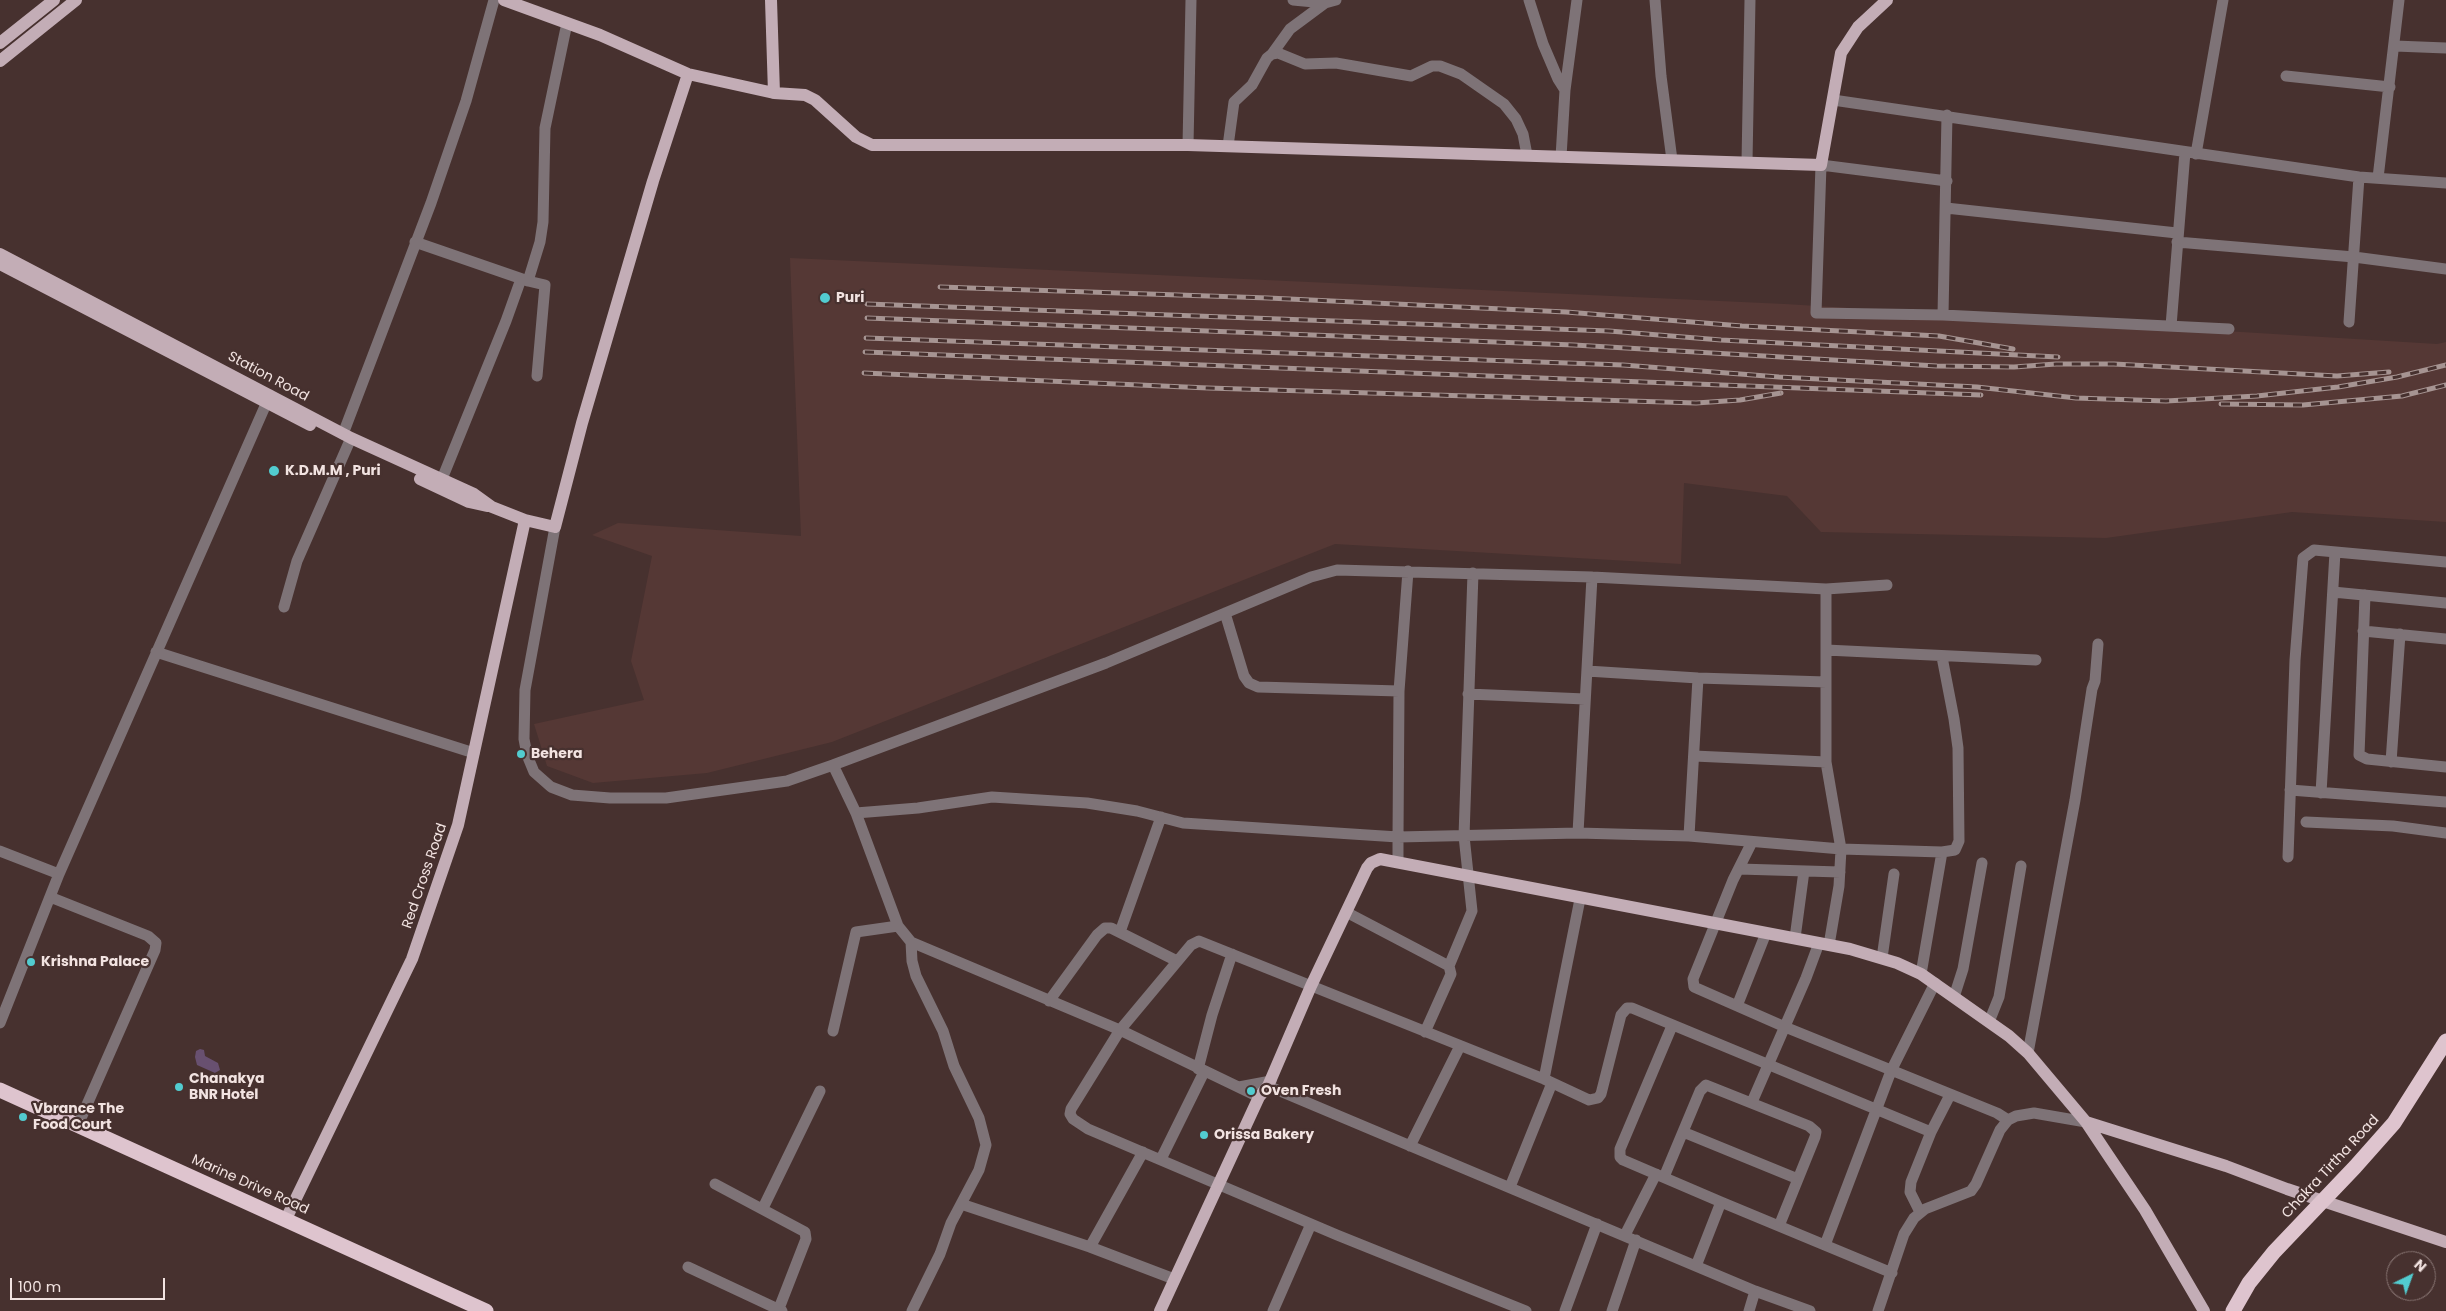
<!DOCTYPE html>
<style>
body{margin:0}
#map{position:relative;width:2446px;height:1311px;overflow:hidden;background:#47312f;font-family:Poppins,sans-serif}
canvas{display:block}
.north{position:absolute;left:2386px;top:1251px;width:50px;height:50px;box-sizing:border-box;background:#47312f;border:1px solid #8b7876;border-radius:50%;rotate:42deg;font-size:14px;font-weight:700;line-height:20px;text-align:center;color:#f2e3e1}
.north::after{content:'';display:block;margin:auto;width:18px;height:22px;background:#52ccd0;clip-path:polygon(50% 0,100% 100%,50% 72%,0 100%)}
.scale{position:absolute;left:10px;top:1278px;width:155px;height:22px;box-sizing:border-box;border:2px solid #f2e3e1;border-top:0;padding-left:6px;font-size:15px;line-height:18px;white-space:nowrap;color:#f2e3e1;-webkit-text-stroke:4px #47312f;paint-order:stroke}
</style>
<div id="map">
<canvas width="2446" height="1311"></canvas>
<div class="north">N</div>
<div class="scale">100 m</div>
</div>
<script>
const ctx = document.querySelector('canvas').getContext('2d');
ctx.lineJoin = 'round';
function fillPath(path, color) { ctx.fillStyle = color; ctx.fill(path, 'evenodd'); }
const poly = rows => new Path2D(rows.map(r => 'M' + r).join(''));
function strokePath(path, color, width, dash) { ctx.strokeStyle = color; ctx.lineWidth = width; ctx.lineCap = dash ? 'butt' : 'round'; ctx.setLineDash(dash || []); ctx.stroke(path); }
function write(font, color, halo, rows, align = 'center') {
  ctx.font = font + ' Poppins,sans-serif'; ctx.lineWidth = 4.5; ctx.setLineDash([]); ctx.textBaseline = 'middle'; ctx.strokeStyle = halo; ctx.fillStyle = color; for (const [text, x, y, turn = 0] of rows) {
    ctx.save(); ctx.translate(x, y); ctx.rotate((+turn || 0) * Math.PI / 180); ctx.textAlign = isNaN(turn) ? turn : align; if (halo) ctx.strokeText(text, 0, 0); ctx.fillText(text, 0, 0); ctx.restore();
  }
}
const built = poly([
 [790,258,1785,304,2437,344,2446,342,2446,522,2292,512,2106,538,1821,532,1787,496,1684,483,1681,564,1335,544,832,742,707,773,593,783,547,766,534,724,644,700,631,661,652,556,592,535,618,523,801,536]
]);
const water = poly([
 [200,1049,204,1050,205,1056,218,1063,220,1070,215,1073,197,1065,195,1057,196,1051]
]);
const minor = poly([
 [1293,0,1325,3,1336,0],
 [1529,0,1543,44,1558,79,1565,90],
 [1655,0,1661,76,1672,160],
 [2395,46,2446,48],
 [1272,54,1290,29,1325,3],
 [2286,76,2390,87],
 [1833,100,2359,177,2446,183],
 [1188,145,1191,0],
 [1228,146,1234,102,1252,85,1267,58,1272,54,1278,53,1305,64,1336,63,1411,76,1432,66,1440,66,1461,74,1504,104,1516,119,1523,134,1527,155],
 [2196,154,2223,0],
 [1561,157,1565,90,1577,0],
 [1747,162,1750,0],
 [2378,178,2399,0],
 [1947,181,1821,165,1816,313,1943,315,2229,329],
 [1946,208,2177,233],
 [415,242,528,281,540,242,543,222,545,128,567,23],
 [2177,242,2354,257,2446,269],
 [528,281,545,285,537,376],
 [1943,315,1947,115],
 [2349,322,2359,177],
 [2171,326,2185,152],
 [343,434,431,203,466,101,494,0],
 [442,479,506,321,521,279],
 [555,527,525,690,524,739,527,755,534,772,551,787,572,795,610,798,666,798,787,781,833,765,1106,663,1311,577,1337,570,1592,577,1826,589,1887,585],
 [1408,571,1399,691,1398,837,1578,833,1689,836,1841,849,1942,852,1955,850,1959,841,1958,748,1954,719,1942,657],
 [1826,589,1826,762,1841,849,1839,886,1829,945],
 [2333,592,2446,603],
 [2365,595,2359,755,2367,759,2446,767],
 [284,607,297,561,351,438],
 [1225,613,1244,676,1249,683,1258,687,1399,691],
 [2363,631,2446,639],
 [1826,650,2036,660],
 [156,652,474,753],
 [1587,671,1698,678,1826,682],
 [1468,694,1585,699],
 [1694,756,1826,762],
 [2391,762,2400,634],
 [833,765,856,813,898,926,911,942,1120,1030,1259,1097],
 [2290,790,2446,802],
 [2321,793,2335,552],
 [856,813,918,808,992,797,1087,803,1137,811,1183,823,1398,837,1398,862],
 [2306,822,2393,826,2446,833],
 [1578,833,1592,577],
 [1689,836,1698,678],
 [1752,842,1733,880,1693,979,1694,987,1785,1027,1997,1113,2008,1120],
 [0,851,59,874],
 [2288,857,2295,660,2303,558,2314,550,2446,562],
 [1739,869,1840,872],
 [50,897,148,936,156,943,155,950,78,1125],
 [1346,912,1449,966,1451,974,1425,1032],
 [1120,932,1161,817],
 [1795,938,1804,871],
 [911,942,912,961,916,976,943,1031,954,1066,979,1118,986,1145,979,1170,951,1223,940,1254,912,1311],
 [1882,958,1894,874],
 [1449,966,1472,911,1464,836,1473,573],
 [1921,974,1942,852],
 [1954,997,1963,969,1982,863],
 [1049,1001,1097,935,1105,928,1111,928,1177,961],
 [1737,1006,1766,933],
 [1989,1022,1999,997,2021,866],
 [0,1023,59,874,270,395],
 [1672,1026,1620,1149,1620,1157,1623,1160,1721,1202,1892,1273],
 [833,1031,856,932,898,926],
 [2028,1053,2075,800,2092,689,2095,681,2098,644],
 [1198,1069,1212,1015,1232,954],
 [1544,1079,1580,899],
 [1268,1086,1755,1291,1810,1311],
 [1239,1087,1271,1081],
 [1752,1102,1806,978,1819,943],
 [1683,1132,1798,1179],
 [1410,1146,1460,1046],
 [1161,1159,1204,1072],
 [1664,1177,1700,1091,1706,1085,1809,1126,1816,1132,1815,1137,1779,1226],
 [715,1184,805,1232,806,1239,778,1311],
 [1510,1187,1552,1083],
 [961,1204,1090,1247,1174,1279],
 [763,1208,820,1091],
 [1920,1212,1910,1192,1911,1182,1931,1132,1950,1095],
 [1625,1235,1656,1174],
 [1825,1245,1891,1071,1935,983],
 [1090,1247,1143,1152],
 [1696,1266,1721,1202],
 [688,1267,782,1311],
 [1273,1311,1311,1224],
 [1526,1311,1337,1235,1088,1129,1073,1119,1070,1114,1071,1109,1120,1030,1191,945,1199,941,1544,1079,1589,1100,1598,1098,1601,1094,1621,1015,1627,1008,1632,1008,1931,1132],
 [1565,1311,1597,1224],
 [1612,1311,1636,1240],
 [1749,1311,1755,1291],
 [1878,1311,1904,1234,1914,1218,1925,1209,1971,1191,1976,1184,2000,1130,2008,1120,2016,1116,2034,1113,2086,1122]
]);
const major = poly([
 [504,0,600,35,688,74,774,93,805,95,815,100,856,137,872,145,1188,145,1821,165,1841,53,1858,27,1887,0],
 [771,0,774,93],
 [0,43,54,0],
 [0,61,76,0],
 [0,254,351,438,474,494,492,507,525,520,555,527,582,423,653,181,688,74],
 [0,264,310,425],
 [420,479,469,502,487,506],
 [2086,1122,2226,1166,2287,1189,2446,1242],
 [286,1219,412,959,458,825,525,520],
 [1160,1311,1259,1097,1268,1086,1311,986,1367,868,1371,863,1380,859,1850,949,1897,963,1921,974,2009,1036,2028,1053,2086,1122,2108,1155,2145,1210,2204,1311]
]);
const highway = poly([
 [0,1090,486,1311],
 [2233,1311,2249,1283,2274,1252,2355,1167,2394,1123,2446,1041]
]);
const rail = poly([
 [940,287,1268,298,1566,312,1742,326,1939,336,2013,349],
 [867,304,1609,331,1721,340,2058,357],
 [867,318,1574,345,1937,366,2014,367,2056,364,2114,364,2337,376,2389,372],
 [866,338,1623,365,1779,377,1977,387,2076,398,2166,401,2257,396,2338,387,2397,377,2446,365],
 [865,352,1981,395],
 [864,373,1208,388,1696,403,1740,400,1781,393],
 [2221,404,2303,405,2402,396,2446,385]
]);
const markers = [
 [825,298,6,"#52ccd0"],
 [274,471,6,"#52ccd0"],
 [521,754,5,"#52ccd0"],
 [31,962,5,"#52ccd0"],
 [179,1087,5,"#52ccd0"],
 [1251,1091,5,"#52ccd0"],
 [23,1117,5,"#52ccd0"],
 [1204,1135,5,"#52ccd0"]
];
const poiNames = [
 ["Puri",836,298],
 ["K.D.M.M , Puri",285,471],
 ["Behera",531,754],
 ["Krishna Palace",41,962],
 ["Chanakya",189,1079],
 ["BNR Hotel",189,1095],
 ["Oven Fresh",1261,1091],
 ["Vbrance The",33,1109],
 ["Food Court",33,1125],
 ["Orissa Bakery",1214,1135]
];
const streetNames = [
 ["Station Road",268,377,28],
 ["Red Cross Road",425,876,-71],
 ["Chakra Tirtha Road",2331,1167,-47],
 ["Marine Drive Road",250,1185,24]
];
fillPath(built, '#553835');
fillPath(water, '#685070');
strokePath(minor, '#7e7377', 11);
strokePath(major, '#c3adb6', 12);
strokePath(highway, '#dec4ce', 15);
strokePath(rail, '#a69492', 5);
strokePath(rail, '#47312f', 3, [9]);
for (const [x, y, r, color] of markers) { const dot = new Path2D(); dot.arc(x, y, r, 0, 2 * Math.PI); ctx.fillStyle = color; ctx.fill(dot); strokePath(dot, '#47312f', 2); }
write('bold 14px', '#f2e3e1', '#47312f', poiNames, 'left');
write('14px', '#f2e3e1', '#47312f', streetNames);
</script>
